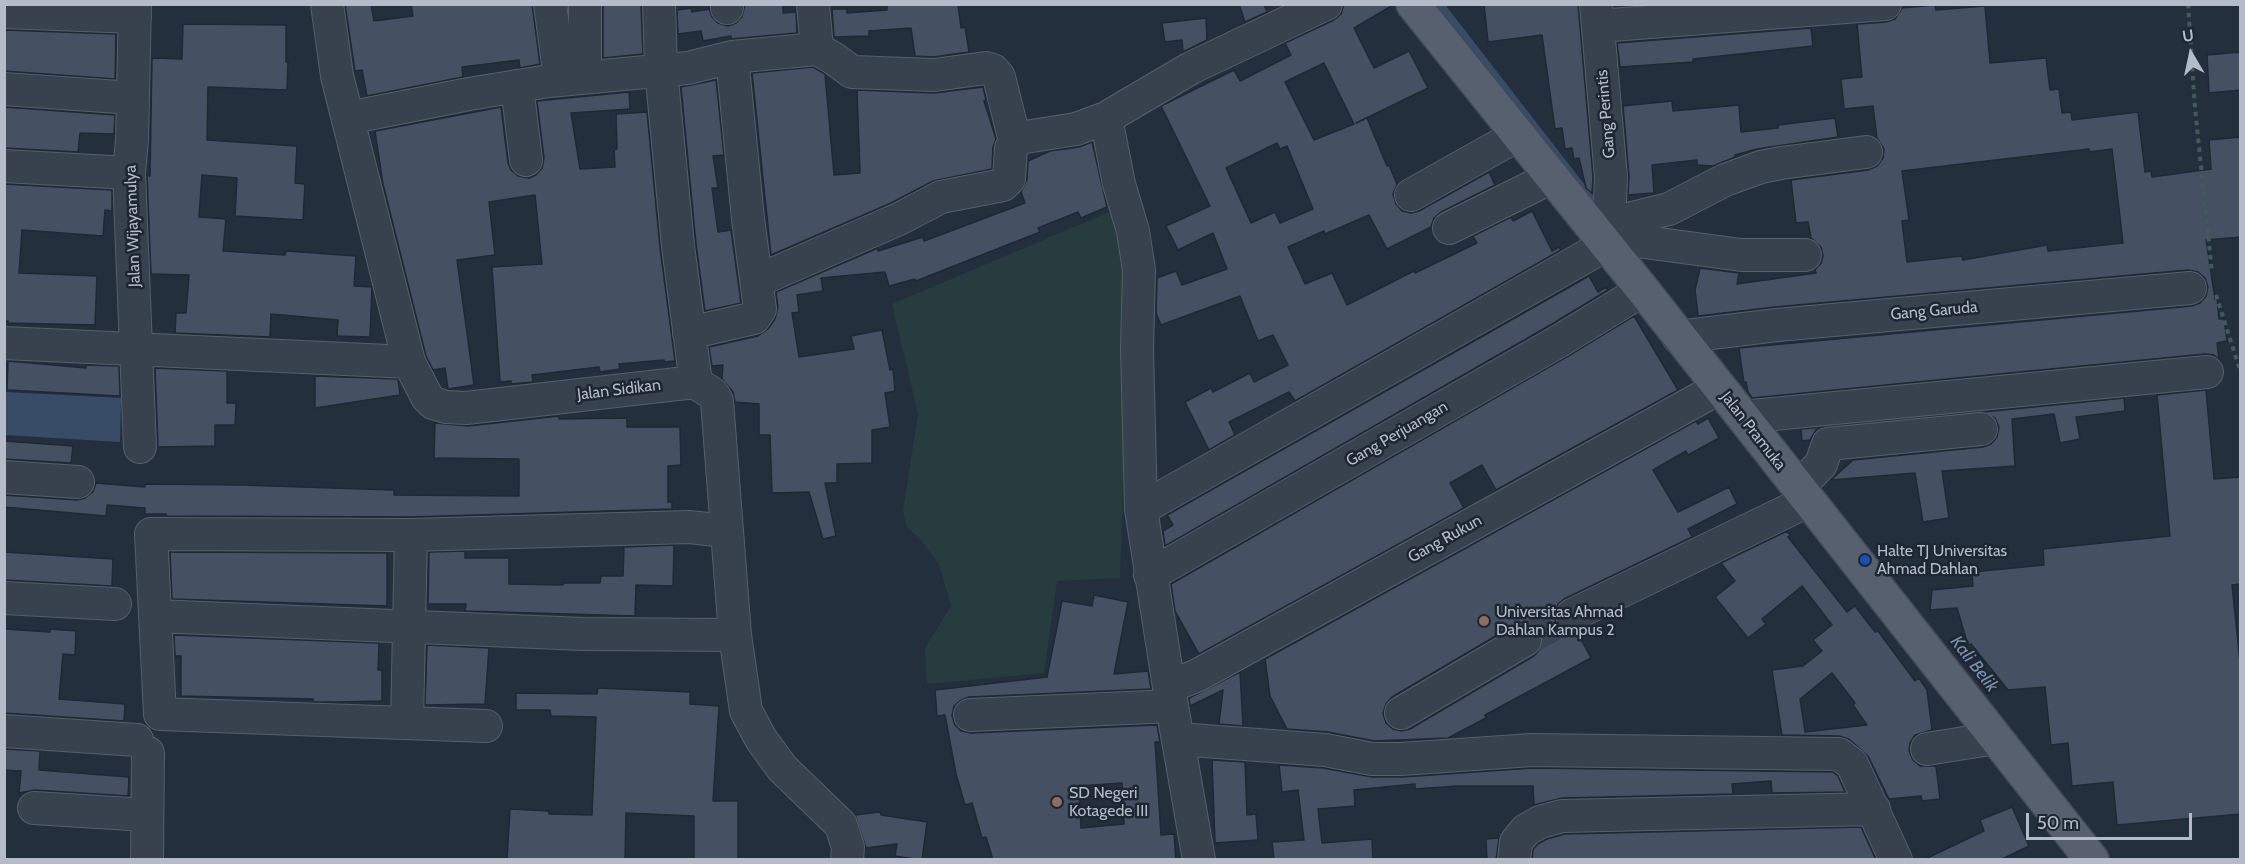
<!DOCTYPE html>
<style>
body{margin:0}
#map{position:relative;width:2245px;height:864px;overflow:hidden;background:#242f3e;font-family:Cabin,sans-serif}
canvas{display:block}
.frame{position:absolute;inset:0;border:6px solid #b4bcc9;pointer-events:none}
.north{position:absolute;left:2161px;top:24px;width:60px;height:60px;-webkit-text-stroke:4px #1d2633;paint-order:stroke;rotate:351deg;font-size:16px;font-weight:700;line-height:24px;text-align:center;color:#b4bcc9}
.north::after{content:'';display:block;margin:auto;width:21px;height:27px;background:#b4bcc9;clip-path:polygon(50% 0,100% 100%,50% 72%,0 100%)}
.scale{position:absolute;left:2026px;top:813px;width:166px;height:27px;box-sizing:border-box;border:3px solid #b4bcc9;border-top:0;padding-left:8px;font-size:18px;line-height:21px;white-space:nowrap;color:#b4bcc9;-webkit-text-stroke:4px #1d2633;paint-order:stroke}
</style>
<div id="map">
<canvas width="2245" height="864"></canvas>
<div class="frame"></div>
<div class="north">U</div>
<div class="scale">50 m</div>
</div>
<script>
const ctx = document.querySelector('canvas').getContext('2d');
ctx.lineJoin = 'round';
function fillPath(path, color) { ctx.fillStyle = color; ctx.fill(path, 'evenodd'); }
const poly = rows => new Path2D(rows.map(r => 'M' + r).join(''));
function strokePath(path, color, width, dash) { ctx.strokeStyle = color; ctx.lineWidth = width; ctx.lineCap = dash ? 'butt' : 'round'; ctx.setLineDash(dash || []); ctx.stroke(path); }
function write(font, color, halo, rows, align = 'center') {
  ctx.font = font + ' Cabin,sans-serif'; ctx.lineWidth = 5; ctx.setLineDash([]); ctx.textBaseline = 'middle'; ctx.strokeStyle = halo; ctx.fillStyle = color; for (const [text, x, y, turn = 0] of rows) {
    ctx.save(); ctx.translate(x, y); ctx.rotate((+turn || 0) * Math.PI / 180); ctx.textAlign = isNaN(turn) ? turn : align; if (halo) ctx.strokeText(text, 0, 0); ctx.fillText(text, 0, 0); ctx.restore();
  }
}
const green = poly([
 [1114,210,1129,289,1120,578,1057,581,1044,673,927,684,925,648,951,606,939,564,921,540,906,526,903,510,918,414,892,304]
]);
const water = poly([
 [5,392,121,398,120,442,5,435]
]);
const stream = poly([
 [1440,4,1595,204]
]);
const building = poly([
 [345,4,371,4,374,21,413,16,411,4,532,4,540,64,520,68,519,60,462,67,463,77,367,96,362,70,355,71,345,4],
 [603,4,641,4,643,54,603,58,603,4],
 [745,4,783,4,783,13,796,12,797,33,731,39,731,36,703,41,701,31,678,34,677,10,691,8,692,12,709,9,712,17,718,23,728,26,736,23,742,17,745,4],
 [887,4,958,4,961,28,965,27,969,52,933,57,915,56,911,28,869,31,869,36,834,37,832,9,847,9,847,13,887,10,887,4],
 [1239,4,1264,4,1267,12,1245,22,1239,4],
 [1344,4,1395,4,1354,28,1374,68,1409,51,1428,88,1356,123,1367,118,1387,166,1389,165,1397,184,1393,194,1396,204,1402,211,1411,213,1419,211,1489,172,1495,185,1441,212,1434,218,1431,227,1387,249,1369,215,1325,234,1324,231,1288,247,1305,284,1332,273,1347,305,1414,271,1415,273,1477,243,1473,236,1511,217,1513,221,1532,211,1552,251,1559,247,1561,250,1295,401,1289,392,1229,422,1235,435,1209,450,1185,402,1211,388,1213,392,1250,373,1254,382,1288,365,1273,335,1258,341,1240,296,1161,325,1156,313,1157,278,1176,271,1182,285,1227,269,1213,233,1178,250,1166,226,1210,206,1161,106,1234,70,1240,81,1291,55,1285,43,1334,20,1341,14,1344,4],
 [1324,63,1354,124,1314,140,1285,82,1324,63],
 [1277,143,1280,149,1287,146,1313,209,1280,223,1275,212,1251,223,1226,168,1277,143],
 [1484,4,1578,4,1593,177,1592,193,1586,188,1579,158,1574,159,1572,148,1565,149,1562,128,1555,129,1542,35,1488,42,1484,4],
 [1935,5,1936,10,1985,6,1990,63,2046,58,2050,90,2059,89,2062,113,2071,112,2072,120,2138,112,2145,172,2151,171,2152,177,2211,169,2209,140,2241,137,2241,237,2206,240,2215,299,2217,298,2219,319,2224,319,2227,341,2217,343,2219,360,2214,355,2205,354,1752,398,1748,392,1746,382,1744,383,1739,348,2192,306,2200,303,2206,296,2208,287,2205,278,2198,272,2188,270,1775,307,1698,316,1695,290,1700,268,1739,273,1737,284,1816,273,1815,270,1821,263,1823,256,1821,247,1811,238,1808,222,1796,223,1791,180,1868,170,1877,166,1883,158,1884,149,1877,138,1873,106,1844,109,1841,79,1862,77,1857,24,1886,22,1895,19,1902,8,1935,5],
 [2089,149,2089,152,2112,149,2123,243,2048,251,2047,245,1963,260,1962,256,1907,262,1902,221,1909,220,1902,171,2089,149],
 [1206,18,1207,40,1183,52,1182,40,1165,42,1162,23,1206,18],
 [183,24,286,25,286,62,288,62,287,90,208,87,207,140,297,146,295,183,305,184,303,220,235,216,237,178,202,175,199,217,226,219,223,251,285,255,286,251,356,256,354,286,372,287,370,337,337,336,338,320,271,314,270,337,175,333,176,313,186,313,189,275,151,274,147,175,150,176,152,58,182,59,183,24],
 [1811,28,1813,46,1693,59,1693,62,1620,67,1617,43,1811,28],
 [4,30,116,34,115,79,4,71,4,30],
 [2241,52,2241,90,2209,93,2207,55,2241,52],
 [813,67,825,74,834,175,860,173,857,90,934,93,983,87,986,100,984,101,996,139,993,147,992,169,933,181,891,203,771,255,752,73,813,67],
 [716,80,724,155,713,156,718,188,712,188,718,232,731,230,741,303,705,311,696,244,681,87,716,80],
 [629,92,630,109,571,113,580,169,615,167,614,150,617,149,616,114,647,112,660,248,675,361,664,362,664,360,619,364,620,369,600,372,599,367,532,375,533,382,511,384,511,381,500,382,492,267,542,264,535,195,489,202,495,255,457,260,474,385,448,389,445,368,433,370,426,356,383,184,375,131,501,107,508,163,511,170,518,176,529,178,536,175,542,168,544,158,537,101,629,92],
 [1672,101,1673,111,1739,105,1741,132,1778,128,1778,125,1835,118,1838,137,1757,149,1735,155,1735,157,1713,166,1697,165,1697,160,1652,165,1654,193,1628,195,1629,176,1623,106,1672,101],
 [4,107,115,115,114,134,80,133,78,152,4,148,4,107],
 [1092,142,1107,207,1081,218,1078,212,1038,228,1040,232,916,281,915,279,889,286,885,272,821,278,823,291,797,295,799,312,792,313,799,357,854,349,851,336,882,330,890,370,893,369,895,391,885,393,890,427,872,430,872,463,837,464,837,483,825,483,836,536,823,539,809,492,772,493,770,435,759,435,759,404,735,402,733,392,722,379,723,365,712,366,709,347,758,336,768,329,775,319,778,307,776,292,878,248,878,251,923,237,924,241,1025,203,1021,192,1027,180,1028,161,1050,151,1079,147,1092,142],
 [4,184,112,190,112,211,105,210,103,236,22,230,19,273,97,276,95,325,8,323,8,321,4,321,4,184],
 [1589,276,1598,292,1606,287,1608,290,1552,324,1165,546,1163,531,1173,525,1167,515,1589,276],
 [1634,316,1678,390,1496,490,1482,465,1450,483,1464,508,1199,654,1175,611,1171,584,1570,355,1634,316],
 [8,361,86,368,86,365,119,366,120,396,7,390,8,361],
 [155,368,227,371,227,403,236,403,235,425,215,425,215,446,158,447,155,368],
 [315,376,398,379,400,395,315,408,315,376],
 [2206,390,2214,479,2241,477,2241,584,2232,585,2241,672,2241,814,2117,825,2113,782,2072,786,2068,743,2051,745,2045,687,2008,690,1971,644,1968,645,1957,608,1930,610,1932,590,1973,586,1972,572,2044,565,2043,549,2170,536,2157,395,2206,390],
 [2124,398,2125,411,2076,417,2080,439,2060,443,2054,414,2012,419,2015,466,1942,471,1949,518,1923,522,1915,473,1831,480,1853,460,1983,447,1991,444,1997,437,1999,427,1995,418,1983,412,2124,398],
 [559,416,559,419,627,418,627,427,680,427,681,465,668,466,668,502,672,502,672,509,411,517,166,516,166,514,145,514,145,508,107,505,106,516,4,507,4,495,77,500,85,498,93,492,96,483,145,487,145,484,240,485,394,490,394,495,519,496,519,459,434,458,435,423,468,426,559,416],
 [1708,418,1719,438,1688,455,1686,451,1653,470,1678,512,1729,487,1737,504,1688,529,1692,537,1564,599,1558,604,1554,614,1556,623,1562,630,1570,633,1577,632,1591,658,1485,715,1486,718,1448,738,1374,741,1328,732,1287,729,1270,696,1265,659,1696,421,1698,424,1708,418],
 [1525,622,1533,624,1540,630,1543,639,1541,648,1534,656,1410,729,1401,731,1393,729,1386,723,1383,713,1386,704,1392,697,1516,624,1525,622],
 [1823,427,1816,430,1810,440,1802,441,1801,429,1823,427],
 [4,441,73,446,71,463,4,459,4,441],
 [1787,531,1790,535,1788,537,1847,612,1855,606,1875,632,1878,631,1915,681,1919,678,1927,690,1932,730,1915,735,1910,743,1909,751,1913,760,1920,766,1936,766,1940,799,1922,801,1921,796,1889,799,1868,756,1849,739,1839,736,1782,735,1772,670,1803,666,1822,651,1813,640,1832,625,1802,586,1762,619,1766,624,1748,638,1715,597,1735,581,1721,563,1787,531],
 [1832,673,1855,703,1853,705,1867,725,1805,732,1800,699,1832,673],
 [674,545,673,586,636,585,635,616,465,611,466,604,428,604,429,553,431,552,465,551,465,558,509,558,509,584,563,585,563,583,600,583,601,576,623,576,624,547,674,545],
 [4,552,113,559,112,586,4,580,4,552],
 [170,552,387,553,387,606,172,599,170,552],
 [1094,595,1128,602,1114,674,1148,671,1151,689,969,697,961,700,954,706,952,716,955,725,961,731,971,733,1157,725,1160,742,1155,742,1161,835,1174,834,1176,860,993,860,986,837,982,838,972,803,965,805,956,774,945,715,937,716,935,690,1047,677,1062,601,1092,606,1094,595],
 [1122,783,1124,824,1081,828,1079,786,1122,783],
 [4,629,50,632,50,629,76,631,75,655,63,654,59,699,125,704,124,721,4,713,4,629],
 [174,635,379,643,378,670,382,670,382,701,336,702,313,702,313,699,181,696,181,656,175,656,174,635],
 [427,645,489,648,485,704,425,705,427,645],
 [1240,672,1243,726,1219,724,1223,690,1190,706,1189,698,1240,672],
 [598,688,690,692,690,704,719,706,713,801,738,801,738,860,694,860,694,816,626,813,625,860,507,860,510,809,549,811,549,814,592,815,596,717,551,716,550,710,516,710,516,693,597,694,598,688],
 [4,749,40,751,39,770,129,777,128,796,35,790,19,793,21,771,4,770,4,749],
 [1212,760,1245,762,1247,815,1256,814,1258,840,1215,843,1212,760],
 [1279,765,1323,768,1372,777,1402,777,1533,768,1833,772,1838,776,1845,792,1772,793,1771,781,1732,784,1733,794,1562,798,1534,805,1533,786,1457,786,1415,789,1415,784,1354,790,1355,806,1318,809,1322,843,1372,839,1373,860,1274,860,1272,842,1304,840,1298,790,1282,792,1279,765],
 [2012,807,2029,846,2000,860,1923,860,1984,831,1980,820,2012,807],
 [880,812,881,815,927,822,922,860,895,856,897,844,866,848,855,815,880,812],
 [1861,827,1876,860,1532,860,1533,849,1538,844,1547,839,1565,834,1861,827],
 [1499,838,1496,860,1487,860,1486,839,1499,838]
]);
const minorTunnel = poly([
 [1525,640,1572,615]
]);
const path = poly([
 [2188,4,2195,108,2212,273],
 [2216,295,2240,370]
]);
const minor = poly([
 [135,4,132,140,129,173,140,447],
 [327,4,337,76,409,362,427,397,433,403,446,407,466,408,686,383,696,383,713,394,717,401,735,635,746,711,761,739,782,768,841,825,848,847,847,860],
 [550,4,560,79],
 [659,4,661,70,678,246,696,383],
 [727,4,727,8],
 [813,4,817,49],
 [1596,5,1611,177,1609,225],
 [4,12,135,17],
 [1598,26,1885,4],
 [585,77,585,4],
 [517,86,526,160],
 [4,89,133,98],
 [348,118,469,94,549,81,688,68,732,57,817,49,833,58,852,72,934,75,986,68,993,70,999,77,1015,141],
 [1106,118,1119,184,1133,231,1139,270,1137,349,1141,509,1172,706,1199,860],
 [4,166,129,173],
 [1411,195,1518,135],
 [1449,228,1552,177],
 [1594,231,1612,223,1669,209,1725,180,1761,167,1781,163,1866,152],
 [757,281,899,219,941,197,1003,185,1009,179,1011,148,1019,138,1076,129,1106,118,1191,68,1326,4],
 [689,333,754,318,760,309,748,219,732,57],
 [1678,337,1777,325,2190,288],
 [4,343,409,362],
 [1742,417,2207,372],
 [4,477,78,482],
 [1798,488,1821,464,1828,444,1981,429],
 [1141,509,1606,245,1630,240,1741,255,1805,255],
 [1150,575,1561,340,1643,290],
 [4,598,115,604],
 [1572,615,1808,501],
 [155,616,583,634,735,635],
 [1169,687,1198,675,1719,388],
 [1401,713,1525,640],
 [970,715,1172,706],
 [407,723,411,535],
 [486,726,160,714,151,534,411,535,689,527,726,531],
 [4,731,137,740],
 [1178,739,1325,750,1372,759,1401,759,1532,750,1839,754,1852,764,1896,860],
 [1927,749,1996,738],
 [34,808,147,815],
 [147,860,148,753],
 [1514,860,1516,842,1526,830,1540,822,1562,816,1874,809]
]);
const major = poly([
 [1413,4,1643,290,2092,860]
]);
const markers = [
 [1865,560,6,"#1a4fb4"],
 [1484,621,6,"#8d6e63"],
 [1057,802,6,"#8d6e63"]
];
const streetNames = [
 ["Gang Perintis",1606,114,-95],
 ["Jalan Wijayamulya",133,226,-92],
 ["Gang Garuda",1934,311,-5],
 ["Jalan Sidikan",619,390,-7],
 ["Jalan Pramuka",1753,431,52],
 ["Gang Perjuangan",1397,434,-30],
 ["Gang Rukun",1445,539,-29]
];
const poiNames = [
 ["Halte TJ Universitas",1877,551],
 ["Ahmad Dahlan",1877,569],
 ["Universitas Ahmad",1496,612],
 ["Dahlan Kampus 2",1496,630],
 ["SD Negeri",1069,793],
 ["Kotagede III",1069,811]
];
const waterNames = [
 ["Kali Belik",1974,664,52]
];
fillPath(green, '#263c3f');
fillPath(water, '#394c67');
strokePath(stream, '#394c67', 7);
fillPath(building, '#455162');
strokePath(building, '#1f2835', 1.5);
strokePath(minorTunnel, '#3a4453', 32, [32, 16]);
strokePath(minor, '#565f6c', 34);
strokePath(major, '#414a57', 36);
strokePath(path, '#44595c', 4, [4.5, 4.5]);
strokePath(minor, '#38414e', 32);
strokePath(major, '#56606e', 33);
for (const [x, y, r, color] of markers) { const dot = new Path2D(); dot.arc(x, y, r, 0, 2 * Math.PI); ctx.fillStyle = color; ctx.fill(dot); strokePath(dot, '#1d2633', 2); }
write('16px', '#b4bcc9', '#1d2633', streetNames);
write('16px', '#b4bcc9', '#1d2633', poiNames, 'left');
write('italic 18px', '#7c92b1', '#1d2633', waterNames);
</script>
